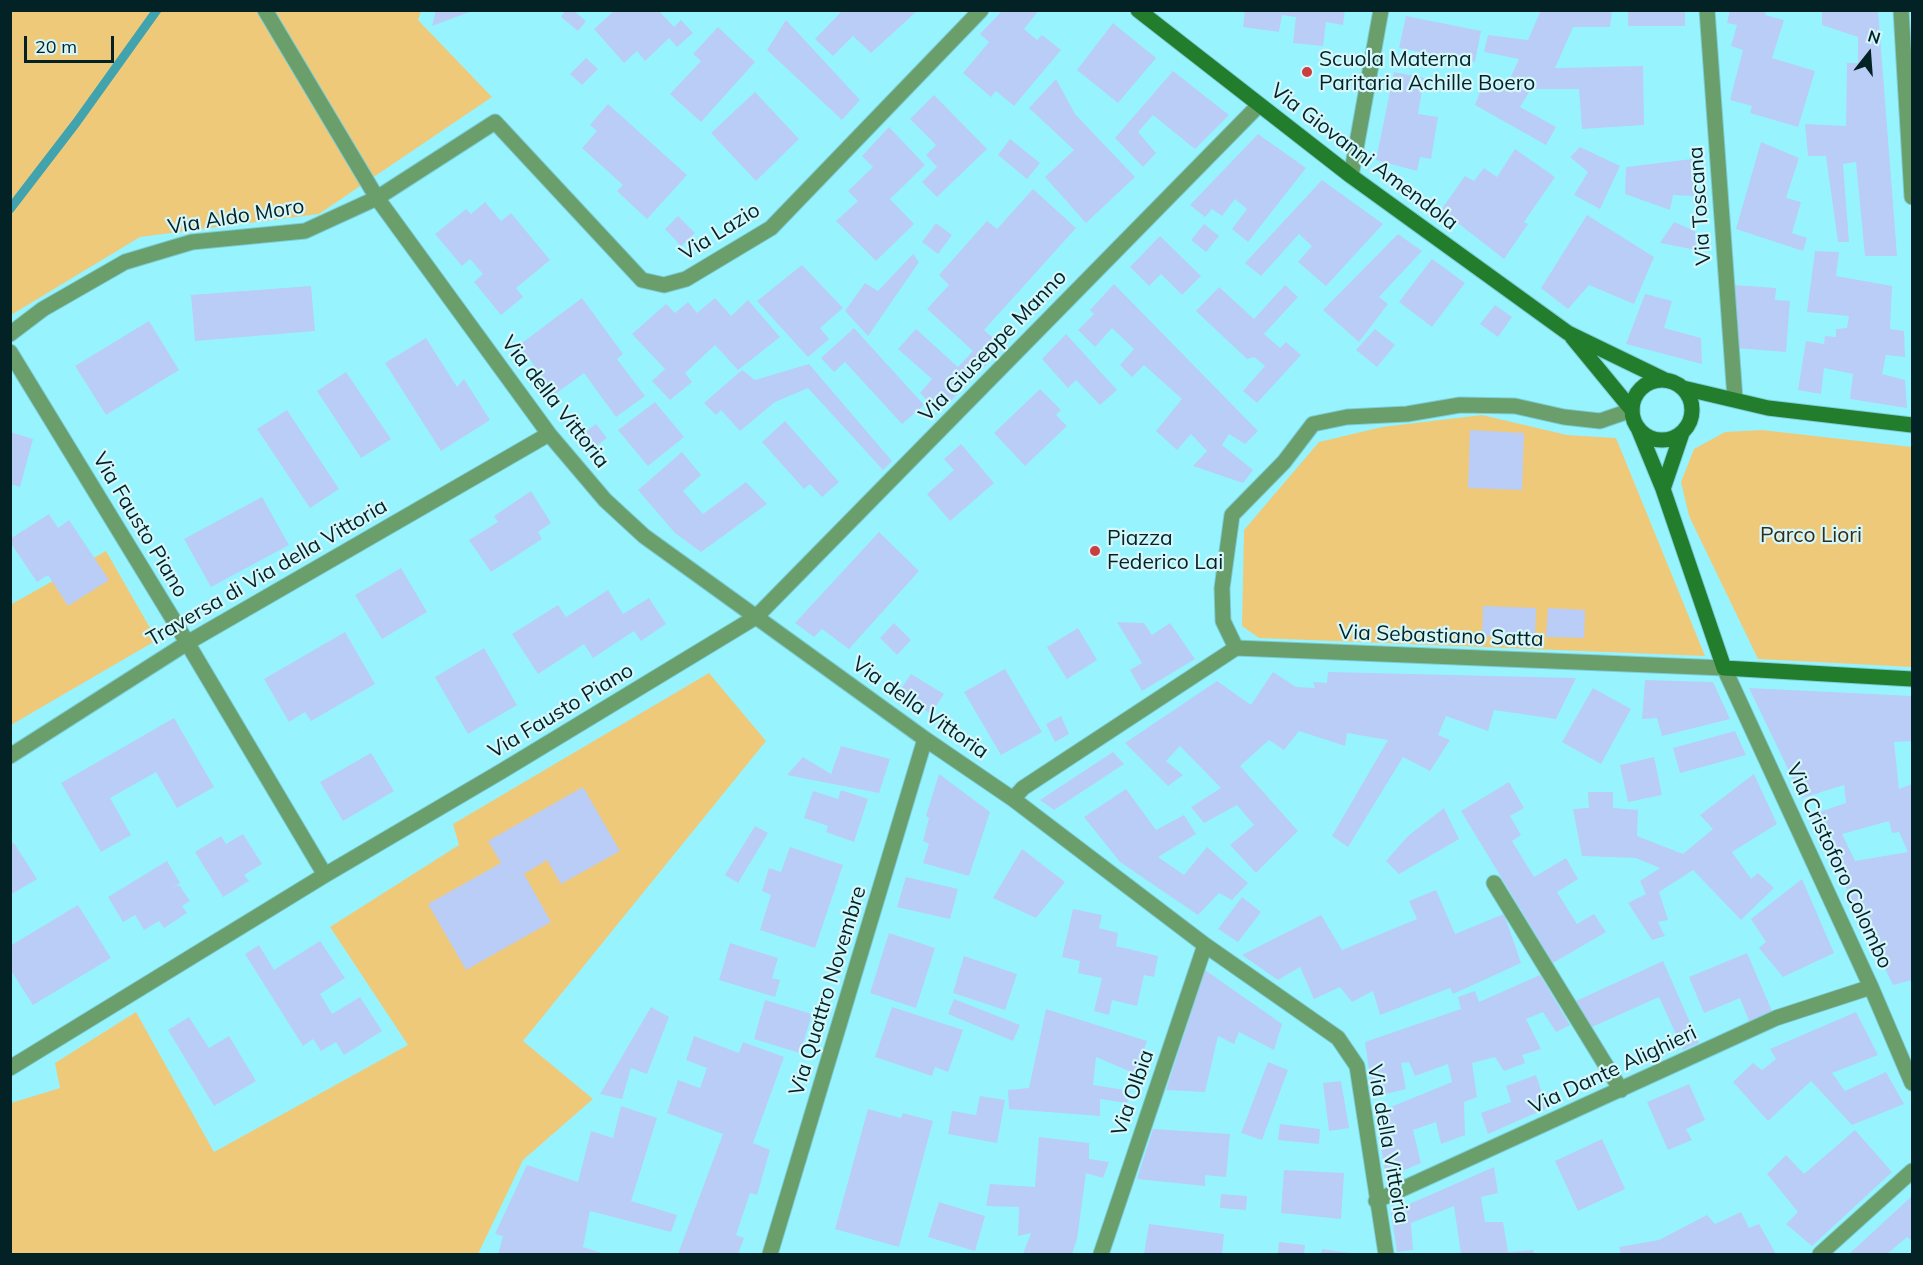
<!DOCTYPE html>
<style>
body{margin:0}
#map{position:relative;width:1923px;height:1265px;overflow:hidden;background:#97f4ff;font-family:Mulish,sans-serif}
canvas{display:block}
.frame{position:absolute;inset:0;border:12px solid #032225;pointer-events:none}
.north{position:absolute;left:1839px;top:24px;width:60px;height:60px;-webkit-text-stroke:4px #d5f7fb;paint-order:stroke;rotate:17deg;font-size:16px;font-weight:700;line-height:24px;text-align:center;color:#032225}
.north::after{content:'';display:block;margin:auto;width:21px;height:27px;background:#032225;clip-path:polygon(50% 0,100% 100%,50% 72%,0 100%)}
.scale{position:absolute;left:24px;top:36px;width:90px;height:27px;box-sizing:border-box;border:3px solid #032225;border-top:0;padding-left:8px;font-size:18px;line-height:21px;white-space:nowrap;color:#032225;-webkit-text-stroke:4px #d5f7fb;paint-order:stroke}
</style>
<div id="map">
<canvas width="1923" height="1265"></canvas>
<div class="frame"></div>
<div class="north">N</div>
<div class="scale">20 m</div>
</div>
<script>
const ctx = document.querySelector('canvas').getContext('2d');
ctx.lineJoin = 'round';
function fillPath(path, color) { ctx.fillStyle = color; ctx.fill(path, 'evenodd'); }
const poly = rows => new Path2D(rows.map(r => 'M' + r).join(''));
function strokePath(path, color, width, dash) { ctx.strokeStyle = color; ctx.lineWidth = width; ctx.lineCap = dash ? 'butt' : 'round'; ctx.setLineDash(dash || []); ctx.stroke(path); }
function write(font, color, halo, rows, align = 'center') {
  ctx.font = font + ' Mulish,sans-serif'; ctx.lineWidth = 4.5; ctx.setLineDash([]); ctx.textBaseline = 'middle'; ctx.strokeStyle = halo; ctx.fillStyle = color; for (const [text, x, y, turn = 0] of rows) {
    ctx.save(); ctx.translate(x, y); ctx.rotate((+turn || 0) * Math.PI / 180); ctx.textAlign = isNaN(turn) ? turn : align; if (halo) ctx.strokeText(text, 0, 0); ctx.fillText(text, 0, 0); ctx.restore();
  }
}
const green = poly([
 [10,11,421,11,418,20,492,97,319,214,140,237,11,315],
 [1482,415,1567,435,1616,438,1705,656,1259,638,1242,626,1244,530,1319,442,1382,427],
 [1762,430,1912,447,1912,667,1758,659,1689,516,1681,482,1694,449,1725,432],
 [106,551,157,640,11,725,10,605],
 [709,673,766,741,523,1041,593,1099,523,1160,478,1254,11,1254,11,1103,60,1088,55,1063,136,1012,214,1152,408,1045,330,927,459,845,453,824]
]);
const stream = poly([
 [10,209,76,123,157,10]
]);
const building = poly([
 [436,10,472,10,472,11,432,26],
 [566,10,573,10,586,21,578,31,561,17],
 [615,10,658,10,674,27,681,20,693,33,677,47,669,38,645,61,637,51,624,63,594,29],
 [843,10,914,10,916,12,871,53,853,36,833,56,815,39],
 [1003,10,1039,10,1024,29,1037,40,1042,35,1061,50,1014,106,996,91,991,97,963,73,989,42,980,34],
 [1245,10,1345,10,1343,25,1326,22,1323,46,1293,43,1296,17,1282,15,1279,32,1243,27],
 [1541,10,1612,10,1610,27,1573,27,1555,68,1643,66,1644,125,1582,129,1579,89,1531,89,1520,107,1556,127,1546,145,1475,105,1482,86,1506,87,1519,59,1484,52,1488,35,1528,40],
 [1628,10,1685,10,1685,26,1628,26],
 [1730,10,1766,10,1765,15,1784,20,1772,58,1815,71,1798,127,1750,113,1752,106,1730,100,1743,50,1731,46,1737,25,1727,23],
 [1822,10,1878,10,1897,256,1865,256,1856,162,1843,164,1849,242,1838,242,1826,156,1808,156,1805,124,1846,126,1847,63,1858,63,1858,37,1822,25],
 [1406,16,1481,31,1475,62,1399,48],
 [786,20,860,100,842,120,767,50],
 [1113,23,1156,58,1118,103,1077,70],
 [718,27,755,62,701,122,670,94,701,61,693,54],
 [586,58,598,69,582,85,570,74],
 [1173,71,1229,115,1195,149,1153,115,1138,132,1156,153,1143,167,1115,138],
 [1394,72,1424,78,1418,114,1438,117,1431,159,1420,157,1417,171,1376,160],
 [1056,79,1075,114,1135,177,1086,223,1045,177,1074,150,1029,108],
 [755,92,799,139,756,181,711,133],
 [934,95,987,149,937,197,922,182,937,167,926,155,936,145,910,119],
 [608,104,687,175,647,219,617,191,623,185,582,148,597,131,590,125],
 [889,127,925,165,890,199,914,224,876,261,836,221,858,201,848,191,873,167,862,156],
 [1258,134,1306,168,1248,242,1232,229,1247,209,1235,199,1222,216,1212,209,1205,217,1190,205],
 [1010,139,1040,163,1027,179,998,155],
 [1761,142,1799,158,1786,198,1801,202,1792,233,1807,238,1803,251,1736,229],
 [1580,147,1620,166,1600,209,1574,195,1588,172,1570,157],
 [1515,149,1555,177,1524,222,1528,224,1504,259,1441,210,1465,176,1474,181,1484,168,1497,177],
 [1692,159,1694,196,1673,195,1670,210,1625,194,1626,167],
 [1322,180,1383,224,1326,286,1298,262,1312,246,1299,234,1261,276,1245,263],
 [1033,189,1076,228,984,330,1003,347,939,413,920,393,932,379,898,349,916,329,958,367,973,351,927,309,949,285,939,275,987,221,997,229],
 [485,202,501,221,511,213,550,260,516,288,523,297,501,315,474,282,483,274,470,259,462,266,435,234,466,209,471,214],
 [1587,215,1654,257,1634,304,1589,285,1568,309,1541,288],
 [678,216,695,233,681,246,665,229],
 [1674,222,1695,231,1696,250,1660,243],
 [936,223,952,235,938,254,922,242],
 [1204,224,1219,236,1206,252,1191,240],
 [1398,234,1422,251,1379,297,1388,304,1359,342,1323,310],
 [1160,236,1201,276,1182,295,1161,274,1149,286,1130,267],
 [1815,251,1839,252,1836,276,1892,286,1890,329,1904,331,1905,357,1886,355,1882,374,1905,380,1907,408,1850,399,1853,374,1824,368,1821,394,1798,390,1806,341,1824,344,1825,336,1836,337,1836,329,1847,328,1849,316,1807,312],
 [913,254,919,262,868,336,845,311,865,283,878,291],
 [1432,259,1465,283,1432,327,1399,302],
 [802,265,843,308,820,328,829,339,808,357,757,301],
 [1114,284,1258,431,1245,444,1229,434,1222,445,1253,470,1243,483,1193,466,1207,451,1191,434,1177,450,1156,431,1182,399,1144,365,1132,377,1120,365,1134,349,1112,328,1095,347,1078,330,1094,314,1090,310],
 [1285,285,1298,297,1264,334,1280,348,1286,342,1301,355,1257,403,1243,391,1265,366,1254,357,1247,359,1196,311,1219,287,1254,319],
 [1733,285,1776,288,1775,300,1790,301,1786,352,1736,348],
 [311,286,315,331,195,341,191,295],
 [1645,294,1672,301,1664,328,1701,338,1702,364,1626,344],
 [582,298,623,354,617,359,645,396,616,417,584,373,555,394,519,345],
 [715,298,731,316,748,300,780,337,738,370,715,345,685,373,692,382,670,400,652,381,665,369,632,334,666,304,675,313,688,302,697,313],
 [1495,305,1512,317,1498,337,1480,324],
 [149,321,179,370,106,415,75,366],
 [854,328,924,405,902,424,845,362,834,372,821,358],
 [1375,329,1395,345,1377,367,1356,350],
 [1066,334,1117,390,1100,405,1076,380,1068,388,1042,359],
 [426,338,457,387,464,379,490,420,441,451,385,363],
 [809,364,892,461,883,470,808,388,775,402,740,431,721,410,716,415,704,403,742,370,755,380],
 [346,372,391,439,361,458,317,391],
 [1040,389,1061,410,1056,415,1067,426,1025,466,994,433],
 [655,402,684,437,648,466,618,430],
 [287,410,339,489,310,508,257,429],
 [785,421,839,482,822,497,810,484,804,489,762,442],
 [596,424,607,438,589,451,579,437],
 [1470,430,1524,433,1522,490,1468,488],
 [10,432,33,439,20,487,10,484],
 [961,444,994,483,950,521,927,494,954,470,944,459],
 [682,452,701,475,683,491,703,514,746,482,767,504,701,552,675,533,638,490],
 [531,491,551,523,538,532,542,539,491,572,469,540,498,522,494,516],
 [262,497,289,545,211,587,184,539],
 [49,514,58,528,69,520,109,580,68,606,48,575,37,582,10,542,10,539],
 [879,532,919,571,849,649,822,629,814,637,795,623],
 [401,568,427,612,382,639,355,595],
 [608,590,623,614,649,598,666,624,641,641,634,631,593,658,584,644,538,674,512,634,558,605,566,617],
 [1483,606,1536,608,1535,638,1482,636],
 [1548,608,1585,610,1584,638,1546,637],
 [1117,622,1144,623,1152,635,1170,623,1195,659,1142,691,1130,670,1142,663],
 [894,623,911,640,897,655,880,638],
 [1078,628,1097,660,1067,679,1047,647],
 [345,632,375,684,311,721,305,712,289,722,264,679],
 [484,648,517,705,468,734,435,677],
 [1005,669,1042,732,1001,755,964,692],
 [1273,672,1296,687,1315,688,1313,682,1327,683,1328,672,1576,678,1556,719,1494,710,1488,731,1446,716,1438,735,1450,740,1430,771,1403,757,1348,847,1332,836,1388,740,1347,733,1345,746,1299,731,1284,750,1269,740,1240,766,1298,831,1256,873,1230,845,1254,825,1237,805,1204,823,1191,807,1221,788,1180,746,1166,761,1183,775,1168,786,1125,743,1217,681,1251,705],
 [911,674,944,694,931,714,899,692],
 [1645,680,1713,682,1730,719,1662,736,1657,718,1642,719],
 [1593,688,1631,709,1601,764,1562,742],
 [1749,688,1912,696,1912,741,1894,742,1899,789,1912,784,1912,980,1893,985,1811,815,1846,803,1844,785,1802,798],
 [1889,821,1892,833,1899,832,1908,852,1855,861,1842,834],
 [1061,716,1069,734,1055,742,1046,724],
 [174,718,214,787,177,808,156,772,110,798,131,835,101,852,61,783],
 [1735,731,1746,755,1680,773,1673,748],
 [841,746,890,759,879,793,787,775,803,757,831,774],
 [1113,752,1124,764,1054,810,1040,800],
 [371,753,394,791,343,821,320,782],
 [1654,757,1662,795,1628,802,1620,765],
 [939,774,990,812,969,876,923,863,929,844,923,841,929,818,926,816],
 [1754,774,1777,824,1732,852,1751,879,1758,873,1774,888,1741,920,1693,870,1659,892,1668,920,1658,922,1665,936,1652,940,1628,903,1646,894,1640,881,1660,868,1636,858,1582,856,1573,809,1589,808,1588,792,1613,792,1613,808,1638,810,1637,836,1683,854,1713,829,1700,815],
 [1509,782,1524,808,1510,816,1521,835,1512,841,1534,877,1566,858,1578,879,1557,892,1577,924,1594,914,1606,932,1553,963,1461,811],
 [583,787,620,851,561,884,547,860,524,874,551,922,466,970,428,904,501,863,488,841],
 [1126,789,1156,830,1184,815,1196,834,1158,857,1184,875,1207,847,1248,883,1232,900,1219,893,1198,915,1120,862,1084,817],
 [841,790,868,799,854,842,826,832,828,826,804,818,813,791,838,799],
 [1444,808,1459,839,1399,874,1386,861,1408,836],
 [755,826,768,833,738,883,725,875],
 [243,834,262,864,244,875,249,881,223,897,195,852,221,836,226,844],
 [14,843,37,879,10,895,10,845],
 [790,847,843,865,815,948,760,930,771,895,762,891,769,868,781,872],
 [1022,849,1065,882,1036,918,993,898],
 [167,861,180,883,172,888,179,885,190,901,182,906,187,913,164,928,159,921,144,930,135,915,123,922,108,897],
 [906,877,958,889,950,919,897,907],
 [1802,879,1834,953,1783,977,1759,948,1766,942,1751,919],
 [1436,890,1455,934,1504,914,1521,963,1453,994,1450,988,1380,1015,1373,991,1352,1002,1340,987,1314,999,1300,967,1278,980,1242,955,1321,915,1342,950,1417,919,1409,901],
 [1242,897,1261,912,1238,942,1218,929],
 [78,905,111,958,33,1005,10,969,10,946],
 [1073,909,1102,915,1099,928,1118,933,1116,946,1158,956,1154,977,1144,975,1137,1006,1112,1000,1109,1015,1094,1011,1102,978,1078,973,1080,961,1062,957],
 [889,933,935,948,916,1008,870,993],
 [320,941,345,978,320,994,332,1014,360,997,382,1031,344,1055,336,1042,321,1051,313,1039,303,1046,245,954,259,945,274,970],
 [730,943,778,958,772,978,780,980,775,997,719,980],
 [1747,953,1772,1011,1749,1021,1740,998,1704,1013,1689,977],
 [964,956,1017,974,1005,1010,953,993],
 [1663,961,1699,1043,1683,1050,1659,997,1592,1027,1576,1001],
 [1205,970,1282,1024,1274,1050,1239,1032,1234,1044,1218,1036,1205,1092,1166,1090],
 [1540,975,1570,1025,1556,1032,1543,1012,1526,1019,1541,1049,1522,1055,1525,1063,1504,1071,1495,1057,1472,1063,1477,1097,1464,1102,1465,1135,1441,1144,1436,1122,1413,1130,1421,1163,1386,1178,1376,1113,1452,1082,1448,1064,1415,1076,1409,1062,1401,1063,1406,1089,1373,1097,1365,1042,1461,1009,1458,997,1475,991,1479,1002],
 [954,999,1020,1025,1013,1041,948,1014],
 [765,1000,812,1014,800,1053,754,1039],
 [651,1007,669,1017,647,1074,631,1068,622,1099,600,1094],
 [892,1007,963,1030,948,1072,935,1067,932,1076,875,1057],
 [1046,1009,1147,1041,1136,1074,1096,1057,1093,1085,1131,1091,1127,1103,1100,1099,1100,1116,1009,1109,1008,1090,1029,1088],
 [1856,1012,1878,1055,1832,1073,1845,1091,1886,1072,1904,1104,1852,1125,1811,1081,1768,1121,1733,1082,1753,1063,1762,1070,1776,1059,1770,1049],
 [189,1017,209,1048,229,1036,256,1081,214,1106,168,1030],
 [694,1036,739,1053,743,1042,784,1057,753,1143,770,1150,757,1195,750,1193,736,1235,744,1238,738,1254,678,1254,723,1134,667,1113,678,1080,700,1088,707,1068,686,1060],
 [1268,1062,1288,1070,1262,1140,1241,1133],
 [1536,1075,1547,1108,1488,1134,1481,1113,1511,1102,1506,1086],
 [1341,1081,1349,1128,1329,1131,1323,1083],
 [1689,1084,1705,1120,1686,1129,1692,1140,1668,1150,1647,1102],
 [980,1096,1005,1100,997,1143,948,1134,952,1111,976,1115],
 [621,1106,657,1118,631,1201,677,1215,671,1232,590,1211,583,1247,605,1254,498,1254,503,1236,495,1234,527,1165,578,1182,591,1131,613,1138],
 [868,1109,901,1118,903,1113,933,1121,899,1247,835,1229],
 [1280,1124,1320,1129,1319,1144,1278,1140],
 [1153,1129,1230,1134,1226,1177,1205,1175,1205,1186,1137,1179],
 [1855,1130,1892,1172,1812,1246,1786,1224,1798,1212,1767,1174,1786,1155,1804,1174],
 [1039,1137,1089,1143,1089,1159,1109,1162,1103,1178,1086,1173,1077,1239,1072,1254,1023,1254,1031,1233,1018,1236,1019,1207,986,1206,990,1184,1035,1187],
 [1602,1139,1625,1189,1578,1211,1555,1161],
 [1494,1167,1498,1193,1481,1197,1485,1222,1503,1222,1508,1252,1533,1250,1534,1254,1461,1254,1454,1206,1411,1223,1413,1250,1397,1252,1391,1212],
 [1284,1170,1344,1173,1341,1219,1281,1213],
 [1221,1194,1247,1196,1246,1210,1220,1208],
 [1912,1196,1912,1241,1907,1237,1887,1254,1849,1254],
 [939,1202,985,1216,975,1251,928,1237],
 [1741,1212,1749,1228,1759,1224,1776,1254,1621,1254,1619,1247,1659,1240,1707,1215,1715,1224],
 [1149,1224,1224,1234,1222,1254,1144,1254],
 [1279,1242,1305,1245,1304,1254,1278,1254],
 [1322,1249,1350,1253,1350,1254,1321,1254]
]);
const street = poly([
 [265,10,377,198,549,434,605,500,644,536,925,739,1013,799,1205,945,1338,1038,1357,1066,1386,1254],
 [1707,10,1735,399],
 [1901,10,1912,197],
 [1351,176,1381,10],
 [10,334,43,309,125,262,192,242,305,231,377,198,495,122,642,280,664,285,686,279,771,228,981,10],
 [10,352,176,624,325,875],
 [1236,648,1223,621,1222,588,1232,515,1284,462,1313,424,1347,417,1407,414,1460,405,1515,406,1564,417,1600,421,1632,410],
 [10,756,187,643,549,434],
 [1013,799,1023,788,1236,648,1724,668,1871,987,1912,1083],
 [1494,883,1621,1090],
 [10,1068,325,875,502,771,756,617,1259,105],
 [1376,1201,1776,1018,1871,987],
 [770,1254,925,739],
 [1101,1254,1205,945],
 [1820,1254,1912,1171]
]);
const secondary = poly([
 [1138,10,1351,176,1568,333,1665,380],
 [1572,337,1632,410],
 '1632 410a30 30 0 1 1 60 0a30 30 0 1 1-60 0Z',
 [1683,388,1768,408,1912,425],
 [1638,428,1663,489,1724,668,1912,679],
 [1663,489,1682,433]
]);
const markers = [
 [1307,72,6,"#cc3d3d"],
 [1095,551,6,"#cc3d3d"]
];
const poiNames = [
 ["Scuola Materna",1319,60],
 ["Paritaria Achille Boero",1319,84],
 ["Piazza",1107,539],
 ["Federico Lai",1107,563]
];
const streetNames = [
 ["Via Giovanni Amendola",1364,157,37],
 ["Via Toscana",1700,206,-94],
 ["Via Aldo Moro",236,217,-9],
 ["Via Lazio",720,232,-32],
 ["Via Giuseppe Manno",993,346,-46],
 ["Via della Vittoria",555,402,52],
 ["Via Fausto Piano",140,525,59],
 ["Traversa di Via della Vittoria",267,573,-30],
 ["Via Sebastiano Satta",1441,636,2],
 ["Via della Vittoria",920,708,35],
 ["Via Fausto Piano",561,711,-31],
 ["Via Cristoforo Colombo",1839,866,65],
 ["Via Quattro Novembre",828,991,-73],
 ["Via Dante Alighieri",1613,1070,-25],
 ["Via Olbia",1133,1093,-71],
 ["Via della Vittoria",1388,1144,80]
];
const parkNames = [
 ["Parco Liori",1811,536]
];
fillPath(green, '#efc97a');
strokePath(stream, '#40a3ad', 9);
fillPath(building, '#b9cdf6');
strokePath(street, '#7cced8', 17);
strokePath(secondary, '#7cced8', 17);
strokePath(street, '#6a9f6b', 15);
strokePath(secondary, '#227d2c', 15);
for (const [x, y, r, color] of markers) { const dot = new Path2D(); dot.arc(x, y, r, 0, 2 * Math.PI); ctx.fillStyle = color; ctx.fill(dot); strokePath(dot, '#d5f7fb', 2); }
write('21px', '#032225', '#d5f7fb', poiNames, 'left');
write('21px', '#032225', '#d5f7fb', streetNames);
write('21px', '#362d18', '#d5f7fb', parkNames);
</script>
